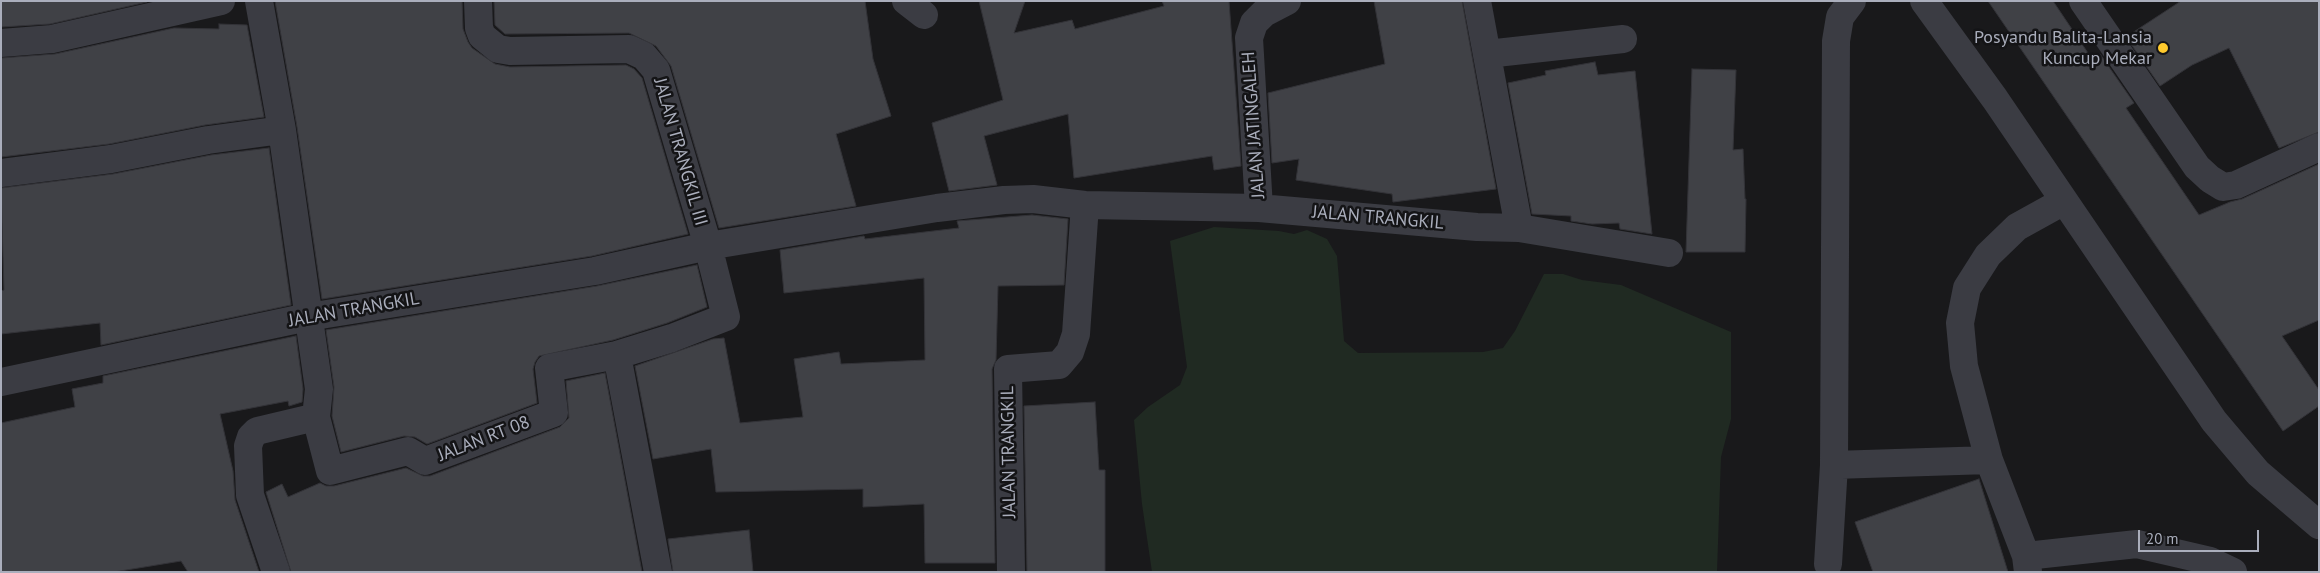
<!DOCTYPE html>
<style>
body{margin:0}
#map{position:relative;width:2320px;height:573px;overflow:hidden;background:#19191b;font-family:"PT Sans",sans-serif}
canvas{display:block}
.frame{position:absolute;inset:0;border:2px solid #aaaebc;pointer-events:none}
.scale{position:absolute;left:2138px;top:530px;width:121px;height:22px;box-sizing:border-box;border:2px solid #aaaebc;border-top:0;padding-left:6px;font-size:15px;line-height:18px;white-space:nowrap;color:#aaaebc;-webkit-text-stroke:4px #141416;paint-order:stroke}
</style>
<div id="map">
<canvas width="2320" height="573"></canvas>
<div class="frame"></div>
<div class="scale">20 m</div>
</div>
<script>
const ctx = document.querySelector('canvas').getContext('2d');
ctx.lineJoin = 'round';
function fillPath(path, color) { ctx.fillStyle = color; ctx.fill(path, 'evenodd'); }
const poly = rows => new Path2D(rows.map(r => 'M' + r).join(''));
function strokePath(path, color, width, dash) { ctx.strokeStyle = color; ctx.lineWidth = width; ctx.lineCap = dash ? 'butt' : 'round'; ctx.setLineDash(dash || []); ctx.stroke(path); }
function write(font, color, halo, rows, align = 'center') {
  ctx.font = font + ' "PT Sans",sans-serif'; ctx.lineWidth = 5; ctx.setLineDash([]); ctx.textBaseline = 'middle'; ctx.strokeStyle = halo; ctx.fillStyle = color; for (const [text, x, y, turn = 0] of rows) {
    ctx.save(); ctx.translate(x, y); ctx.rotate((+turn || 0) * Math.PI / 180); ctx.textAlign = isNaN(turn) ? turn : align; if (halo) ctx.strokeText(text, 0, 0); ctx.fillText(text, 0, 0); ctx.restore();
  }
}
const green = poly([
 [1214,227,1279,231,1294,234,1307,230,1327,239,1337,256,1344,341,1358,353,1483,352,1503,348,1515,331,1544,274,1563,274,1582,280,1621,285,1731,332,1731,419,1721,457,1717,572,1152,572,1142,504,1134,420,1148,407,1180,385,1187,367,1170,241]
]);
const building = poly([
 [1,1,147,1,147,2,50,24,1,27,1,1],
 [275,1,462,1,463,29,468,42,472,48,495,64,510,67,626,65,634,69,642,78,688,234,592,256,322,299,297,127,275,1],
 [494,1,865,1,873,59,891,116,836,134,856,206,719,228,671,66,656,46,629,33,505,34,495,25,494,1],
 [979,1,1025,1,1014,33,1072,20,1075,29,1164,6,1162,1,1229,1,1241,166,1214,170,1212,156,1074,178,1068,114,984,136,997,185,949,191,932,123,1003,100,979,1],
 [1374,1,1462,1,1496,189,1393,202,1392,194,1296,180,1299,159,1272,163,1268,93,1385,64,1374,1],
 [1988,1,2053,1,2092,59,2100,54,2134,103,2126,108,2199,215,2230,202,2242,199,2319,164,2319,320,2282,336,2319,390,2319,406,2283,431,1988,1],
 [2181,1,2319,1,2319,132,2279,148,2229,48,2192,65,2160,86,2126,37,2181,1],
 [219,24,247,25,264,117,205,125,109,144,1,157,1,58,55,54,174,28,219,29,219,24],
 [1595,62,1598,75,1635,71,1652,234,1620,229,1619,223,1592,224,1571,221,1571,216,1532,214,1508,83,1546,75,1545,71,1595,62],
 [1692,69,1736,70,1733,150,1743,149,1745,199,1746,199,1745,252,1686,252,1692,69],
 [269,148,291,305,101,345,100,323,1,334,1,291,4,290,1,188,113,174,211,155,269,148],
 [1032,215,1068,219,1064,285,998,286,996,360,992,369,995,563,925,563,924,504,863,507,863,489,716,492,711,449,653,459,635,366,713,339,724,338,740,423,803,417,794,359,839,352,841,364,925,360,924,278,784,293,780,250,864,236,865,239,959,228,957,221,1032,215],
 [697,265,707,307,667,323,613,340,539,356,535,362,533,369,537,403,427,444,415,437,404,436,341,452,332,416,334,387,326,330,597,286,697,265],
 [296,336,303,389,302,402,289,406,288,401,220,414,233,471,235,500,259,572,188,572,181,561,114,572,1,572,1,423,75,407,72,389,103,383,103,376,296,336],
 [605,373,642,572,291,572,266,492,282,484,288,497,320,483,326,486,334,486,406,468,423,476,430,476,560,427,569,418,566,381,605,373],
 [1095,402,1099,470,1105,470,1105,572,1027,572,1024,406,1095,402],
 [1979,479,2008,572,1873,572,1855,522,1979,479],
 [749,530,753,572,673,572,668,539,749,530]
]);
const minor = poly([
 [259,1,282,130,319,389,316,417,257,431,251,437,248,446,250,495,276,572],
 [478,1,479,28,482,36,498,49,510,51,629,49,644,56,656,70,708,246,726,317,672,338,617,355,658,572],
 [906,1,924,15],
 [1477,1,1519,228],
 [1924,1,1995,99,2214,421,2258,473,2319,525],
 [2083,1,2197,167,2210,179,2223,187,2236,185,2319,147],
 [1,43,52,39,221,1],
 [1487,54,1623,39],
 [1,173,111,159,208,140,282,130],
 [1259,208,1249,38,1254,23,1264,13,1287,1],
 [1,382,308,317,595,271,708,246,937,208,1004,200,1033,199,1085,205,1259,208,1477,227,1519,228,1669,253],
 [316,417,330,471,408,451,425,461,554,413,549,368,617,355],
 [1834,465,1989,460],
 [2026,556,2137,544,2210,561,2233,572],
 [1828,564,1834,465,1836,41,1840,17,1852,1],
 [1011,572,1008,369,1059,365,1070,352,1076,334,1085,205],
 [2028,572,2026,556,1989,460,1964,366,1960,323,1967,288,1988,255,2017,227,2064,201]
]);
const markers = [
 [2163,48,6,"#ffca2d"]
];
const poiNames = [
 ["Posyandu Balita-Lansia",2152,38],
 ["Kuncup Mekar",2152,59]
];
const streetNames = [
 ["JALAN JATINGALEH",1254,125,-94],
 ["JALAN TRANGKIL III",680,152,74],
 ["JALAN TRANGKIL",1378,218,5],
 ["JALAN TRANGKIL",354,310,-10],
 ["JALAN RT 08",484,439,-21],
 ["JALAN TRANGKIL",1009,452,-91]
];
fillPath(green, '#202a22');
fillPath(building, '#404146');
strokePath(building, '#333338', 1);
strokePath(minor, '#3b3c43', 28);
for (const [x, y, r, color] of markers) { const dot = new Path2D(); dot.arc(x, y, r, 0, 2 * Math.PI); ctx.fillStyle = color; ctx.fill(dot); strokePath(dot, '#141416', 2); }
write('18px', '#aaaebc', '#141416', poiNames, 'right');
write('18px', '#aaaebc', '#141416', streetNames);
</script>
